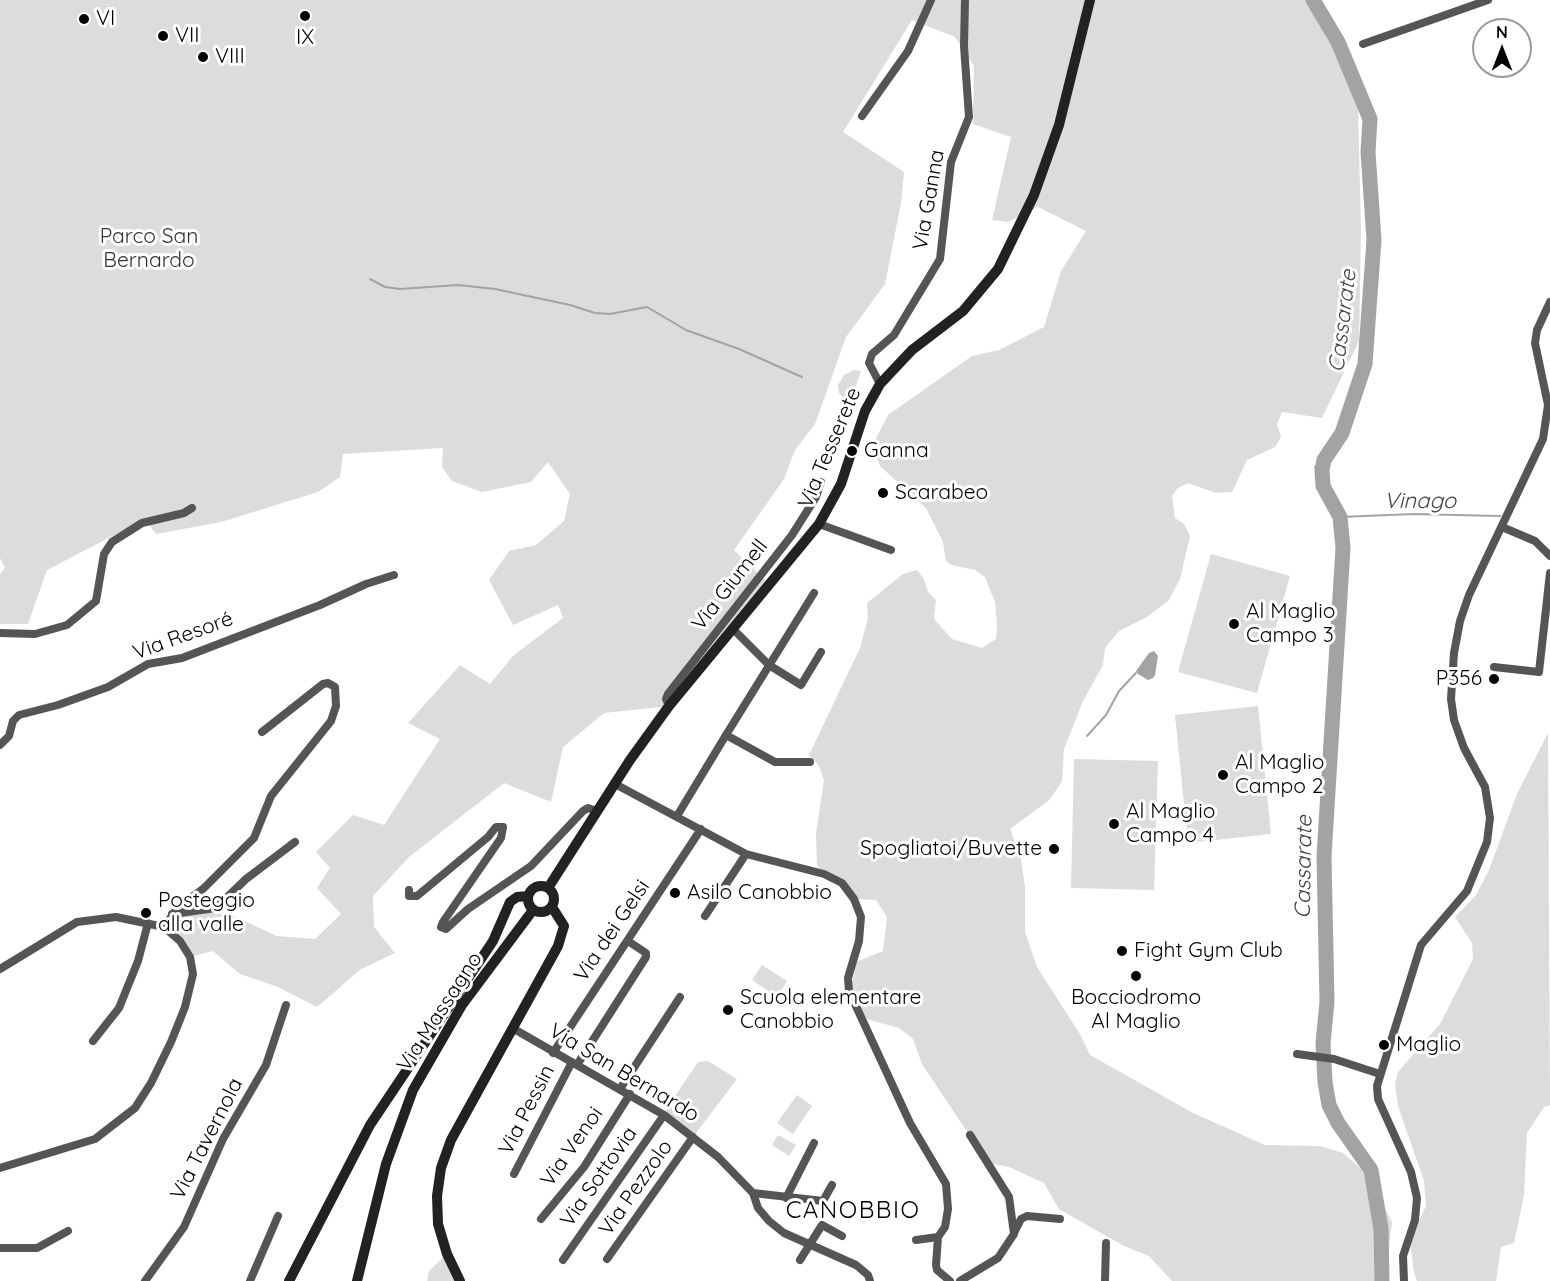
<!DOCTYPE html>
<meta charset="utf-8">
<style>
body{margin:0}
#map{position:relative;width:1550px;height:1281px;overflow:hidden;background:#fff;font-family:Quicksand,sans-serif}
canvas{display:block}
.north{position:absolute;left:1472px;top:18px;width:60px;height:60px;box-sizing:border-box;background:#fff;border:2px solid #999;border-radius:50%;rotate:0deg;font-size:16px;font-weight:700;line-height:24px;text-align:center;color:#000}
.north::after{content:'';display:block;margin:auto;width:21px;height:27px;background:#000;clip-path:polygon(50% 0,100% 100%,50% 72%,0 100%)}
</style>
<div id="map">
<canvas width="1550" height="1281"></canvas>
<div class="north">N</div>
</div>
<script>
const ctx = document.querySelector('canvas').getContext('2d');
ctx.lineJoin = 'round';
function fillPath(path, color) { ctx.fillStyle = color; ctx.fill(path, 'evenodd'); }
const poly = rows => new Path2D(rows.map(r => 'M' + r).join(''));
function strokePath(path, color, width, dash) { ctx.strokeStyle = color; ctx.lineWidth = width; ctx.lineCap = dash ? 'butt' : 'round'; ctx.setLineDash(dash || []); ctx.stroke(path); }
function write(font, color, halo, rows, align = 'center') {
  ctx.font = font + ' Quicksand,sans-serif'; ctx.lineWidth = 6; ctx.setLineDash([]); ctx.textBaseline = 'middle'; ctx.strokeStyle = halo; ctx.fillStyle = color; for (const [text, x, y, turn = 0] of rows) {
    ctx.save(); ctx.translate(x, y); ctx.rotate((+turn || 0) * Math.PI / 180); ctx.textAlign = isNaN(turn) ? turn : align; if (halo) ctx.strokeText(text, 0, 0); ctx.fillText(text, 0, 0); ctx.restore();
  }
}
const green = poly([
 [0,0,1309,0,1343,61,1358,107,1361,230,1359,341,1322,418,1282,412,1277,424,1281,437,1275,447,1247,460,1232,492,1216,493,1188,483,1178,488,1172,496,1175,518,1184,524,1190,536,1180,579,1169,600,1147,617,1119,631,1105,648,1103,665,1083,701,1064,749,1062,781,1057,789,1048,801,1010,829,1021,859,1025,887,1025,932,1037,967,1080,1034,1090,1055,1193,1113,1265,1145,1320,1146,1343,1153,1368,1175,1392,1222,1385,1281,1172,1281,1149,1256,1124,1246,1059,1209,1044,1183,1009,1167,988,1163,922,1064,913,1039,899,1028,863,1018,852,986,856,962,883,951,887,917,876,900,854,899,843,885,824,874,817,866,816,833,824,780,819,766,809,755,860,648,868,618,867,603,903,574,917,570,924,579,928,592,936,600,934,619,952,639,982,648,996,639,997,626,995,602,985,577,975,570,951,565,946,561,943,542,926,508,880,466,872,446,888,415,972,356,999,350,1044,327,1061,271,1086,231,1038,207,1008,222,992,220,1011,137,973,124,974,66,955,37,912,20,843,132,904,172,901,203,885,284,846,337,815,424,795,450,784,479,734,550,769,584,669,706,604,713,563,747,551,802,504,783,409,857,373,896,374,927,395,953,361,969,317,1007,278,987,240,974,213,951,190,957,164,927,172,914,216,908,277,936,315,939,341,914,317,888,330,868,316,852,353,815,384,825,440,739,408,723,460,665,490,684,514,655,563,618,558,605,513,625,489,580,509,551,536,545,564,521,570,494,548,462,531,482,482,492,452,481,442,467,443,448,343,454,340,477,318,492,221,522,156,534,145,519,47,570,28,624,0,624,0,574,5,568,0,558],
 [854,370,861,371,849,406,839,393,838,385,844,375],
 [1211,554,1290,576,1257,693,1178,672],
 [1258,706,1271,834,1188,843,1175,715],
 [1548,733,1550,1105,1544,1107,1527,1133,1524,1195,1514,1243,1501,1247,1496,1281,1417,1281,1414,1273,1410,1240,1426,1206,1424,1181,1398,1106,1395,1084,1398,1072,1440,1024,1473,959,1472,943,1455,917,1476,895,1489,870,1517,794],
 [1074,759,1158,761,1154,890,1071,888],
 [762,965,787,981,777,997,752,980],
 [708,1061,737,1079,693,1137,663,1114,698,1062],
 [797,1095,812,1106,793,1134,777,1123],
 [778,1135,796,1145,789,1156,772,1145],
 [447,1254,460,1281,427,1281,429,1271]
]);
const water = poly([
 [1154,651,1158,656,1155,675,1153,678,1148,680,1138,674,1136,671,1149,653]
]);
const stream = poly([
 [370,279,385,287,400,289,458,285,495,289,570,305,595,313,610,314,647,307,686,330,739,349,802,377],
 [1315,467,1322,470],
 [1340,517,1414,514,1500,516],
 [1087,736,1106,715,1119,691,1136,673]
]);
const river = poly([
 [1313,0,1338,42,1370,119,1368,152,1374,240,1365,364,1342,433,1324,460,1322,470,1323,486,1340,517,1343,548,1324,856,1327,1002,1323,1043,1325,1082,1329,1105,1338,1123,1371,1170,1381,1229,1382,1281]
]);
const street = poly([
 [1363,44,1488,0],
 [862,116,908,51,931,0],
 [880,384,869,363,872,354,894,335,940,259,951,162,969,117,964,46,965,0],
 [819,524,891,550],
 [1502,527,1535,541,1550,556],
 [732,628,769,665,801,685,821,652],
 [0,633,35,634,67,625,96,601,104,554,112,542,142,523,184,513,192,508],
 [1494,667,1539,672,1550,573],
 [669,706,666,699,668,694,792,535,816,497,821,482],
 [0,745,9,736,13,721,19,715,58,705,108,687,148,664,182,658,320,605,366,584,394,575],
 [810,762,775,762,726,735,814,593],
 [615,784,746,854,824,874,842,883,854,899,861,917,859,941,848,978,849,991,910,1123,946,1184,948,1209,945,1227,938,1237,936,1265,937,1270,950,1281],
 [677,816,726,735],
 [409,890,409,896,417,896,488,837,496,827,503,827,501,838,443,922,441,927,446,929,468,909,531,866,583,811,588,808,597,811],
 [172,914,216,908,246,879,295,842],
 [705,916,746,854],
 [164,927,178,907,203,889,254,838,271,796,331,721,336,706,335,687,328,683,323,684,262,732],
 [0,969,77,922,116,917,164,927,180,941,190,957,193,974,185,1007,171,1042,151,1083,135,1108,95,1139,0,1168],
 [514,1029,664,1115,718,1157,753,1193,758,1208,769,1221,784,1233,856,1265,868,1275,870,1281],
 [93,1041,119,1008,138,961,148,923],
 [553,1053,701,829],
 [1297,1054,1334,1059,1380,1074],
 [577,1065,646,957,646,953,628,941],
 [620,1089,680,997],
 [514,1174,572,1062],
 [753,1193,823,1201,832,1185],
 [786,1198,814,1143],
 [541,1219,584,1167,630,1094],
 [1014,1233,1021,1219,1027,1216,1060,1219],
 [916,1240,938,1237],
 [0,1248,37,1248,68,1231],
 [607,1259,693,1137],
 [563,1260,664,1115],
 [800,1260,822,1225,842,1236],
 [145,1281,184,1227,223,1139,266,1065,286,1005],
 [250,1281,278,1216],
 [960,1281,998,1258,1014,1234,1009,1197,970,1135],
 [1105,1281,1106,1243],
 [1404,1281,1403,1256,1415,1220,1417,1198,1411,1172,1378,1099,1377,1086,1421,945,1467,891,1487,842,1490,818,1485,787,1464,748,1454,720,1451,699,1454,653,1460,621,1469,595,1543,439,1548,405,1535,343,1537,330,1550,302]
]);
const secondary = poly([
 '528 899a13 13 0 1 1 26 0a13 13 0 1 1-26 0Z',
 [548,888,630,760,669,706,819,524,841,484,865,411,880,384,912,350,963,311,998,269,1034,195,1059,125,1090,0],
 [289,1281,370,1125,493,941,510,902,517,897,528,896],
 [357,1281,386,1164,413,1090,462,1005,533,910],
 [460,1281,447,1254,438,1224,437,1196,441,1168,451,1140,558,946,564,926,552,907]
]);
const markers = [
 [305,16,6,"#000"],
 [84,19,6,"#000"],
 [163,36,6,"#000"],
 [203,57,6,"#000"],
 [852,451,6,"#000"],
 [883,493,6,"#000"],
 [1234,624,6,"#000"],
 [1494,679,6,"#000"],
 [1223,775,6,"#000"],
 [1114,824,6,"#000"],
 [1054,849,6,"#000"],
 [675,893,6,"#000"],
 [146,913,6,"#000"],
 [1122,951,6,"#000"],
 [1136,976,6,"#000"],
 [728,1010,6,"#000"],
 [1384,1045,6,"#000"]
];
const poiNames = [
 ["VI",96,19],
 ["VII",175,36],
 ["IX",305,38,"center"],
 ["VIII",215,57],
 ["Ganna",864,451],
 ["Scarabeo",895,493],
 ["Al Maglio",1246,612],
 ["Campo 3",1246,636],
 ["P356",1482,679,"right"],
 ["Al Maglio",1235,763],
 ["Campo 2",1235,787],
 ["Al Maglio",1126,812],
 ["Campo 4",1126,836],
 ["Spogliatoi/Buvette",1042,849,"right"],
 ["Asilo Canobbio",687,893],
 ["Posteggio",158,901],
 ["alla valle",158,925],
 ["Fight Gym Club",1134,951],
 ["Scuola elementare",740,998],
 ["Canobbio",740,1022],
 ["Bocciodromo",1136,998,"center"],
 ["Al Maglio",1136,1022,"center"],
 ["Maglio",1396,1045]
];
const streetNames = [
 ["Via Ganna",929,200,-80],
 ["Via Tesserete",830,448,-67],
 ["Via Giumell",730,585,-52],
 ["Via Resoré",183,636,-20],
 ["Via dei Gelsi",612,931,-56],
 ["Via Massagno",440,1012,-57],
 ["Via San Bernardo",624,1073,31],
 ["Via Pessin",527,1110,-63],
 ["Via Tavernola",207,1139,-63],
 ["Via Venoi",572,1147,-55],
 ["Via Sottovia",599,1177,-55],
 ["Via Pezzolo",636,1188,-55]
];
const parkNames = [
 ["Parco San",149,237],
 ["Bernardo",149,261]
];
const waterNames = [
 ["Cassarate",1343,321,-83],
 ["Vinago",1420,501],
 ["Cassarate",1304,867,-89]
];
const quarterNames = [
 ["CANOBBIO",853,1211]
];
fillPath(green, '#dcdcdc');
fillPath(water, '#a3a3a3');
strokePath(stream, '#a3a3a3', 2);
strokePath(river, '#a3a3a3', 15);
strokePath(street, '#555', 8);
strokePath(secondary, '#222', 10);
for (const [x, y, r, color] of markers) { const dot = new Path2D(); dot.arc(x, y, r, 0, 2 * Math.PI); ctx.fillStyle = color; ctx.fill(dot); strokePath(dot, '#fff', 2); }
write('21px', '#000', '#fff', poiNames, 'left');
write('21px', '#000', '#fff', streetNames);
write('21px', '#333', '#fff', parkNames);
write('italic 22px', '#444', '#fff', waterNames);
ctx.letterSpacing = '1.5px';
write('24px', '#000', '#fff', quarterNames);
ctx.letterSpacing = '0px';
</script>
